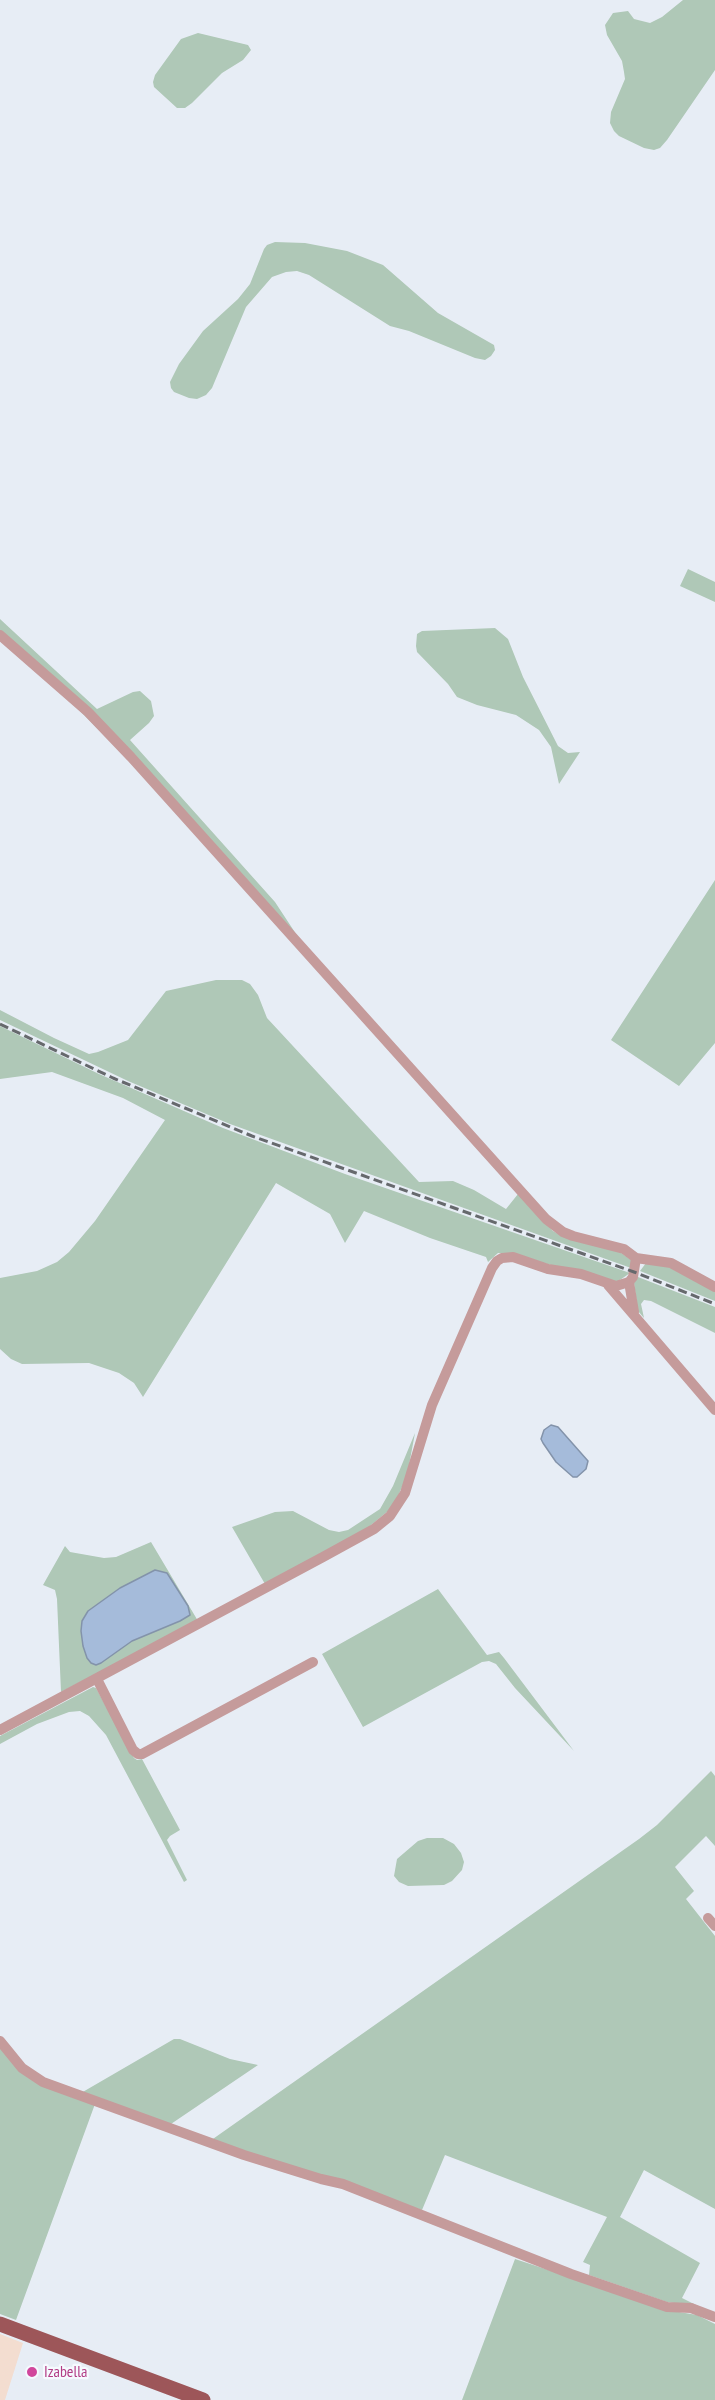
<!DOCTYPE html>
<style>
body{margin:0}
canvas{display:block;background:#e7edf5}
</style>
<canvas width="715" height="2400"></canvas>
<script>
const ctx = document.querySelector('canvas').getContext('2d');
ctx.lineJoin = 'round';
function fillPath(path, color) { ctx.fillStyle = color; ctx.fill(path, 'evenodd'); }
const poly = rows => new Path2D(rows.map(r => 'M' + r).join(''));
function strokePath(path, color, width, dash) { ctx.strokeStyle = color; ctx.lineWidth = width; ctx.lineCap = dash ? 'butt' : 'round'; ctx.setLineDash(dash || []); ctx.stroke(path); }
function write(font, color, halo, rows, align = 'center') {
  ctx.font = font + ' "PT Sans Narrow",sans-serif'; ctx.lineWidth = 4.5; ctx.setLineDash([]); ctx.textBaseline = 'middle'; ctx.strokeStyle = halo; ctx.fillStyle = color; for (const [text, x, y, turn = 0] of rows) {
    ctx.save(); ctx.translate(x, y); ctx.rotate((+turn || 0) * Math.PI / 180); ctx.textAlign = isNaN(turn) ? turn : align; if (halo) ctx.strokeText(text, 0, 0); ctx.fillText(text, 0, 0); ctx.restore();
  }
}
const commercial = poly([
 [0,2334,23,2343,5,2400,0,2400]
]);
const green = poly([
 [683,0,715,0,715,70,667,140,660,148,654,150,644,148,619,136,614,131,610,123,611,112,625,79,624,72,622,61,607,35,605,25,613,13,628,11,634,19,650,23,662,17],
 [198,33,248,45,251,50,243,60,222,73,192,103,185,108,177,108,154,87,153,82,155,75,181,39],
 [275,242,305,243,347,251,383,265,438,313,494,345,495,350,491,356,485,360,475,358,409,331,390,326,309,275,297,271,286,272,272,277,246,307,212,388,206,395,197,399,189,398,174,392,171,388,170,382,179,364,203,331,238,299,250,284,264,249,267,245],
 [688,569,715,582,715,602,680,586],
 [0,619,97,709,133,692,140,691,151,701,154,716,149,723,130,740,275,902,300,940,213,844,0,631],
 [495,628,508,639,523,677,558,746,568,753,580,752,559,784,551,747,539,730,516,715,477,705,457,697,448,684,417,652,416,646,417,634,422,631],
 [715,880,715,1043,679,1086,611,1040],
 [216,980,242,980,250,984,258,995,267,1018,419,1182,453,1181,474,1190,506,1209,518,1194,553,1231,562,1236,620,1252,631,1260,631,1268,230,1124,128,1081,0,1020,0,1010,54,1038,89,1054,98,1052,128,1040,166,991],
 [0,1026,99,1074,223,1128,345,1174,630,1273,617,1282,505,1253,498,1253,488,1262,486,1257,430,1238,364,1211,345,1243,330,1214,276,1183,143,1397,134,1383,119,1373,89,1363,22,1364,11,1359,0,1349,0,1278,37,1271,57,1262,69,1252,95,1221,165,1120,123,1098,52,1072,0,1079],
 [646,1263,672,1267,715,1290,715,1301,640,1271],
 [638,1277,715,1307,715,1333,651,1301,644,1300,641,1304,644,1318,638,1311,634,1283],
 [415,1433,407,1476,393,1507,365,1530,265,1584,232,1527,275,1512,293,1511,329,1530,339,1532,348,1530,380,1509,393,1486],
 [151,1542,198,1621,61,1692,57,1599,55,1590,43,1585,65,1546,70,1552,104,1558,116,1557],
 [438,1589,487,1655,499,1652,504,1658,574,1751,515,1688,496,1664,489,1661,482,1662,363,1727,322,1654],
 [93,1687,96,1688,134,1758,137,1760,142,1759,180,1830,170,1836,167,1840,187,1880,184,1882,106,1735,89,1716,80,1711,69,1712,37,1724,0,1744,0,1736],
 [711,1771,715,1776,715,1846,706,1836,675,1867,694,1891,686,1899,715,1936,715,2209,644,2170,620,2217,700,2263,682,2298,698,2306,667,2302,589,2275,590,2265,583,2262,607,2217,445,2155,422,2210,210,2141,639,1839,657,1825],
 [427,1838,443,1838,454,1844,461,1853,464,1862,462,1870,452,1881,444,1885,408,1886,399,1882,394,1876,397,1859,418,1841],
 [174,2039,180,2039,230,2059,258,2065,168,2126,81,2093],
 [0,2046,18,2068,95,2104,16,2320,0,2314],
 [515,2259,673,2311,697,2315,715,2324,715,2400,462,2400]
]);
const water = poly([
 [551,1425,558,1427,588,1461,586,1469,577,1477,573,1477,556,1462,543,1443,541,1439,544,1430,551,1425],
 [155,1570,167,1573,188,1606,190,1615,180,1621,132,1641,101,1663,96,1665,91,1663,87,1658,83,1646,81,1631,82,1621,88,1611,120,1588,155,1570]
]);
const minor = poly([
 [0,635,88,712,131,757,546,1219,563,1232,573,1236,624,1249,636,1258,671,1263,715,1287],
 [629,1282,634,1312],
 [608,1285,715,1410],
 [97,1679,133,1750,138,1754,142,1754,313,1662],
 [0,1730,323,1557,374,1529,390,1516,405,1493,432,1405,492,1268,497,1261,502,1258,513,1257,548,1269,581,1274,616,1286,629,1282,633,1277,636,1258],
 [708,1918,715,1926],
 [0,2041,22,2068,43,2082,244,2155,321,2179,343,2184,571,2274,667,2307,691,2308,715,2317]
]);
const primary = poly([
 [0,2324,203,2400]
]);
const rail = poly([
 [0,1024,113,1078,252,1136,634,1272,715,1304]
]);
const markers = [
 [32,2372,6,"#d1479c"]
];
const hotelNames = [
 ["Izabella",44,2372]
];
fillPath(commercial, '#f3ddd0');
fillPath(green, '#afc8b7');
fillPath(water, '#a5bbda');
strokePath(water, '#8393aa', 1.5);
strokePath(minor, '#c59b9b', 10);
strokePath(primary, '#9d5659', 15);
strokePath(rail, '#66696d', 3, [9, 4.5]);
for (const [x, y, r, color] of markers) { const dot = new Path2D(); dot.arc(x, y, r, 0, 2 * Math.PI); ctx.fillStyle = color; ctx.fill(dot); strokePath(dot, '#f6faff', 2); }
write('16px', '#b23c85', '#f6faff', hotelNames, 'left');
</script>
